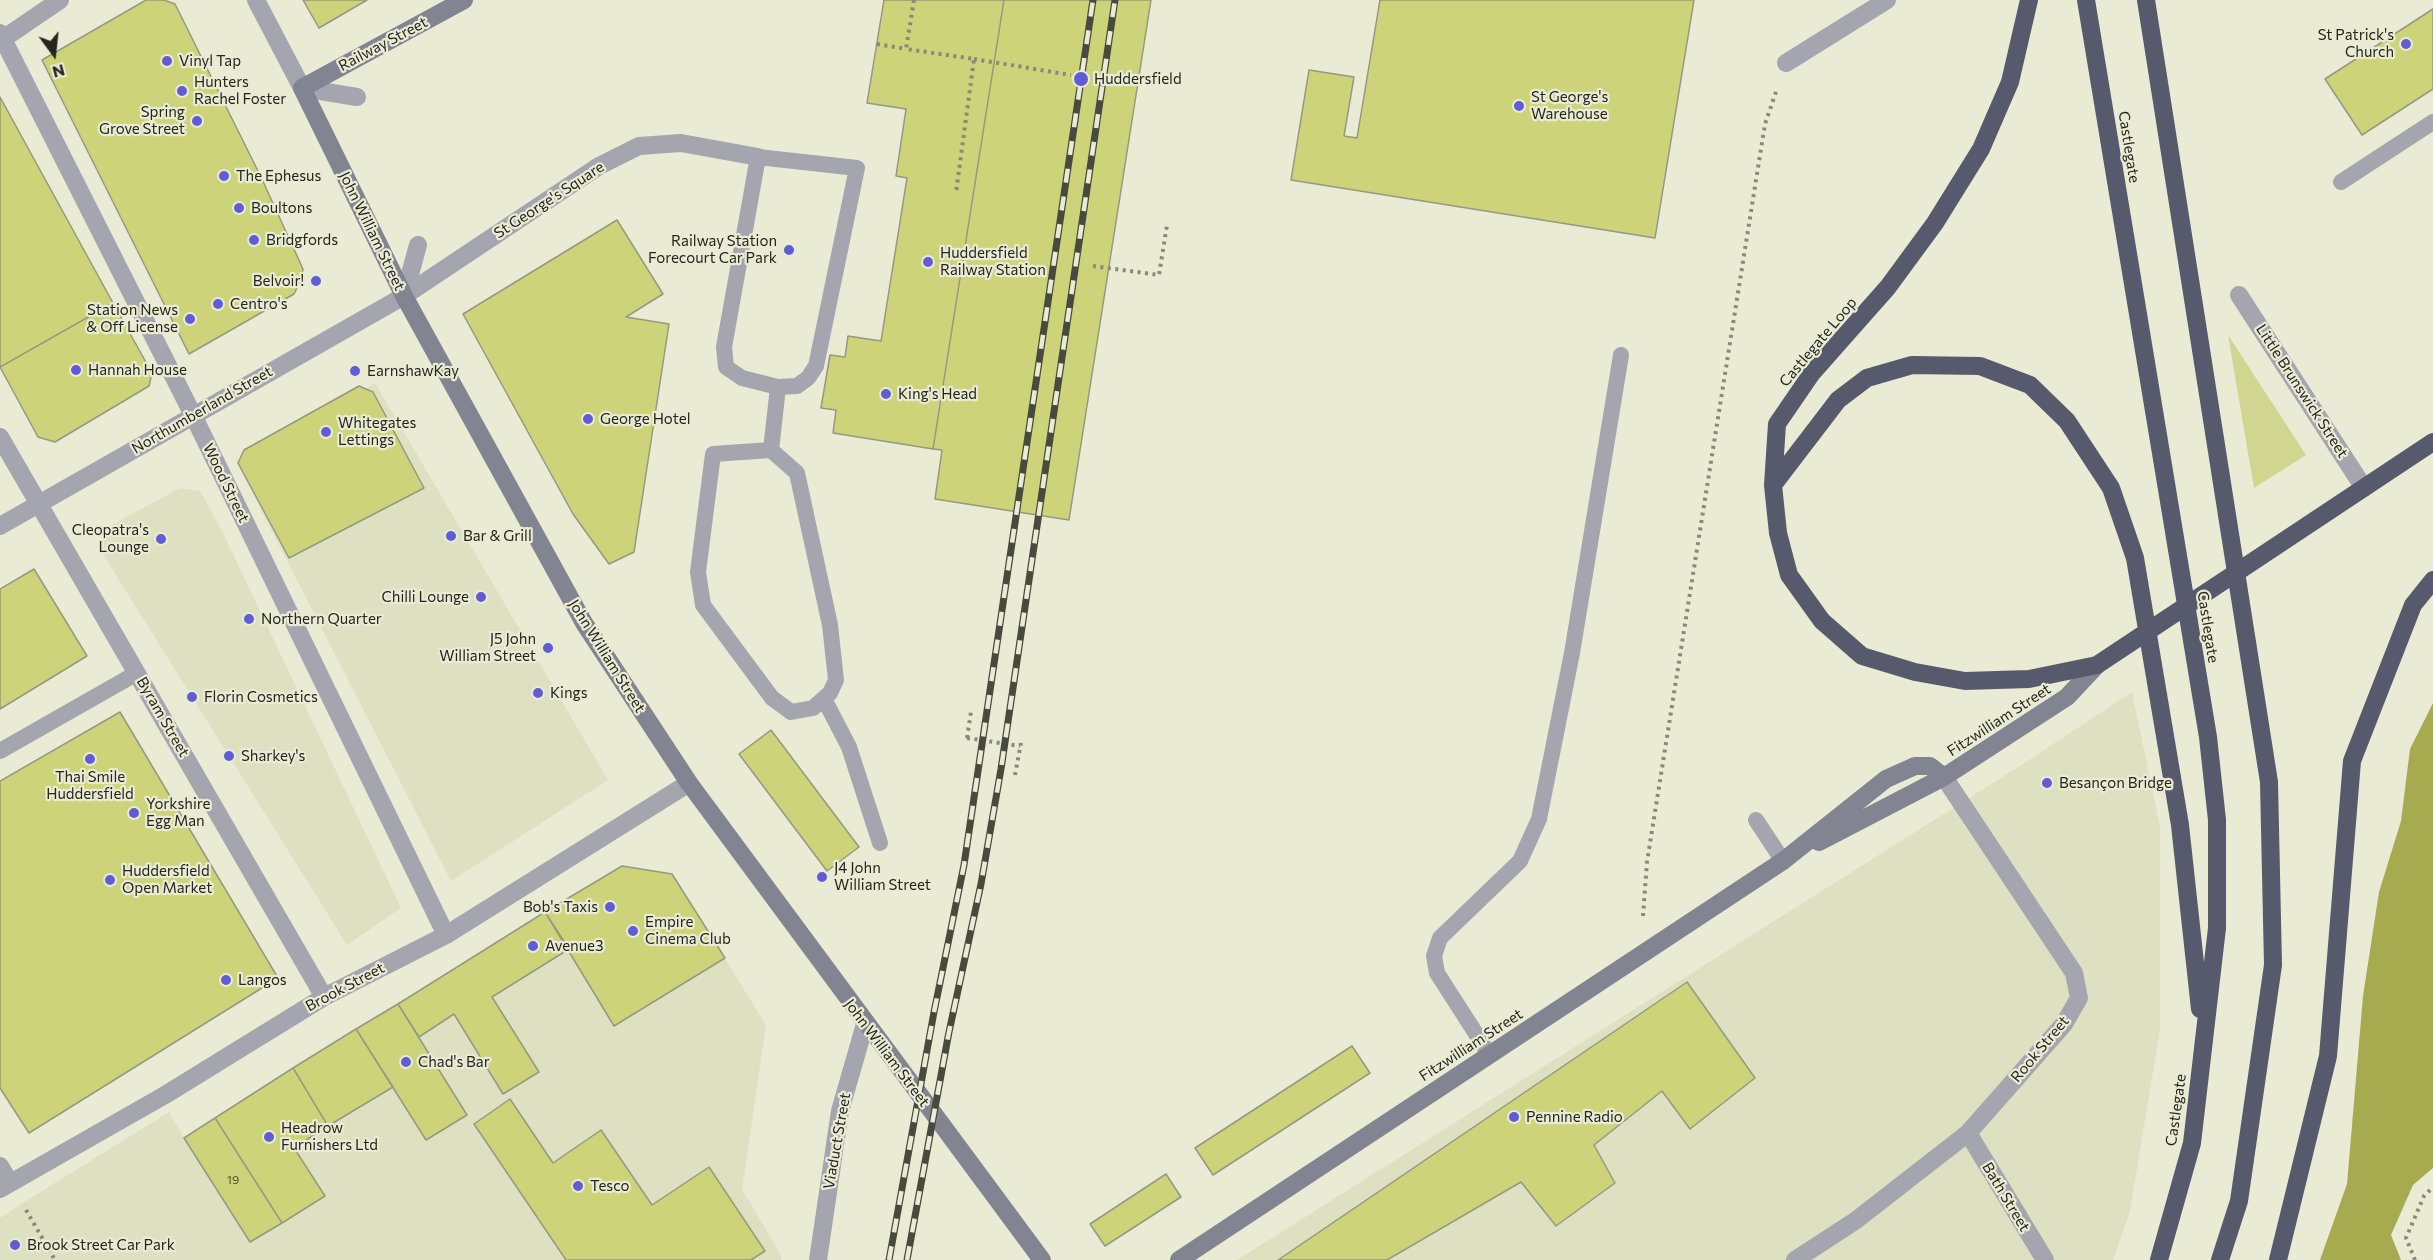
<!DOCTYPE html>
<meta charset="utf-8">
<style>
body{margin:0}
#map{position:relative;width:2433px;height:1260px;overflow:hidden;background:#e9ebd4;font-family:Commissioner,sans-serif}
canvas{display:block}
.north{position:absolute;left:24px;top:24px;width:60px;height:60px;-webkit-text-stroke:4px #e9ebd4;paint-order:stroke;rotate:165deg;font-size:16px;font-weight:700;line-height:24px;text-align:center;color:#24251c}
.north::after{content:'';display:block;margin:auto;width:21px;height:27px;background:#24251c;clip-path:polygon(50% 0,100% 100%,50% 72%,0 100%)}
</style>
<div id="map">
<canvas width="2433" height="1260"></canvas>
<div class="north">N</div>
</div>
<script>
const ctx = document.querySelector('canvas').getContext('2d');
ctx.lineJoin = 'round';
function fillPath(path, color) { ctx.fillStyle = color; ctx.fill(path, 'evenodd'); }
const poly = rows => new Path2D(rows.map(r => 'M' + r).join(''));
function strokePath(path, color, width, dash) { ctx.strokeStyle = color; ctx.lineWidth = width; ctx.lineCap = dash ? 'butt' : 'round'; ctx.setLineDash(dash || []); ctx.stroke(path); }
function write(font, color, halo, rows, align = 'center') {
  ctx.font = font + ' Commissioner,sans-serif'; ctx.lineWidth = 4.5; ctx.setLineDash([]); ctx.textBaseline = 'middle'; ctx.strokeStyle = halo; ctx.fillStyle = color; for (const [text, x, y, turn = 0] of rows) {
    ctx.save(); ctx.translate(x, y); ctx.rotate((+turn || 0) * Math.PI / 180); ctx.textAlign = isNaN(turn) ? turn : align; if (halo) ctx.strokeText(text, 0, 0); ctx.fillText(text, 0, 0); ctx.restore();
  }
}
const built = poly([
 [375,383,608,780,451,881,236,461],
 [180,488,200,491,222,531,401,908,347,945,99,548,106,528],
 [2132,692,2160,827,2160,1030,2130,1211,2113,1260,1237,1260,2023,764],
 [622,866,672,874,766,1025,742,1189,781,1255,781,1260,0,1260,0,1218,18,1206,169,1112,184,1138,347,1034]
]);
const green = poly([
 [2228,335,2306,455,2254,488]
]);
const forest = poly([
 [2433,703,2433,1168,2413,1185,2391,1235,2401,1260,2320,1260,2347,1184,2363,996,2379,892,2401,821,2410,749]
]);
const building = poly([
 [146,0,164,0,175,4,261,177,303,269,301,280,294,294,189,354,42,60,146,0],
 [303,0,367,0,319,28,303,0],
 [884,0,1004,0,933,449,833,433,836,410,821,408,830,355,845,357,848,336,881,341,907,178,896,176,906,109,867,103,884,0],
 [1004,0,1151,0,1069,520,935,499,942,450,933,449,1004,0],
 [1380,0,1694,0,1655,238,1291,180,1309,70,1354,77,1344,136,1357,138,1380,0],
 [2433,9,2433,89,2362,135,2325,79,2433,9],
 [0,97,113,303,0,367,0,97],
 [617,220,663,294,626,317,669,324,634,552,609,564,573,514,463,314,617,220],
 [113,303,152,373,149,386,55,442,38,437,0,367,113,303],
 [359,386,373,392,424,488,289,558,238,463,244,450,359,386],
 [34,569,87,656,0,709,0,589,34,569],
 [120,712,278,978,29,1133,0,1088,0,781,120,712],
 [771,730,859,847,827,871,739,754,771,730],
 [622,866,672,874,725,958,614,1026,545,912,622,866],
 [545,912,569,949,492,997,539,1072,503,1094,454,1014,419,1037,398,1004,545,912],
 [1687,982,1755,1078,1690,1129,1662,1091,1594,1145,1615,1183,1556,1226,1521,1182,1387,1260,1278,1260,1687,982],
 [398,1004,467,1115,426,1140,356,1029,398,1004],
 [356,1029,393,1087,328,1126,293,1068,356,1029],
 [1352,1046,1370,1073,1213,1175,1195,1148,1352,1046],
 [293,1068,328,1126,294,1148,325,1196,282,1223,215,1118,293,1068],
 [510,1099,553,1163,601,1130,652,1205,709,1167,765,1251,751,1260,566,1260,474,1124,510,1099],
 [215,1118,282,1223,250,1242,184,1138,215,1118],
 [1166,1174,1181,1197,1105,1246,1090,1224,1166,1174]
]);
const path = poly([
 [914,0,906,49,974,59,956,193],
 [877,44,906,49],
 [974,59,1071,75],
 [1093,266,1159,275,1167,225],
 [967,738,1020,746],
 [967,738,971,712],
 [1015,775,1021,743],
 [1643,916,1647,862,1765,124,1777,89],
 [26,1210,55,1260],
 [2415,1260,2406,1238,2424,1196,2433,1187]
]);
const lane = poly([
 [2341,182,2433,122],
 [771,450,778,387,797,386,808,378,816,366,857,168,758,157,724,347,726,367,742,378,778,387],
 [771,450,797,473,830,625,836,680,830,693,813,708,791,712,772,698,703,605,698,572,713,454,771,450],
 [824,699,849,747,880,843],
 [0,751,137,673],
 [1756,820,1783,861],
 [1489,1054,1437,973,1434,956,1440,938,1520,861,1539,819,1572,653,1621,355]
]);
const street = poly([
 [256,0,302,88,357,97],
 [0,33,193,415,446,935],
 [0,41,60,0],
 [1786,63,1887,0],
 [2239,295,2364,488],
 [404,296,418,245],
 [0,437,324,997],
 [0,526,404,296,599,166,639,146,681,143,758,157],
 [1968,1133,2045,1260],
 [0,1166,10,1183],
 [0,1189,165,1095,324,997,446,935,689,783],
 [818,1260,840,1111,865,1024],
 [1795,1260,1855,1221,1968,1133,2064,1024,2079,998,2074,973,1944,777]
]);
const secondary = poly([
 [464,0,302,88,404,296,584,623,689,783,1042,1260],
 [1819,842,1944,777,2067,697,2097,665],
 [1179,1260,1783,861,1886,779,1915,766,1930,766,1944,777]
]);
const highway = poly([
 [2029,0,2010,82,1981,149,1935,223,1888,287,1812,373,1777,424,1773,485,1778,533,1789,575,1822,621,1862,656,1915,672,1965,681,2029,679,2097,665,2433,442],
 [2086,0,2208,737,2217,820,2217,928,2192,1143,2159,1260],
 [2146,0,2269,782,2273,965,2239,1201,2220,1260],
 [1773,485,1838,400,1867,378,1912,365,1980,366,2030,385,2067,421,2111,488,2135,558,2180,825,2200,1009],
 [2278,1260,2328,1056,2352,761,2413,605,2433,580]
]);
const rail = poly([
 [889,1260,934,1012,964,865,1093,0],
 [907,1260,949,1032,981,884,1001,769,1115,0]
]);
const markers = [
 [2406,44,6,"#605cd4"],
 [167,61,6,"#605cd4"],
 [1081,79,8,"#605cd4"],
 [182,91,6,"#605cd4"],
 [1519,106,6,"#605cd4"],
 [197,121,6,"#605cd4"],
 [224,176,6,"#605cd4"],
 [239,208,6,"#605cd4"],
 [254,240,6,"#605cd4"],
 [789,250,6,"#605cd4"],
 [928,262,6,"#605cd4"],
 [316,281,6,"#605cd4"],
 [218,304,6,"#605cd4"],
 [190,319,6,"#605cd4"],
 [76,370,6,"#605cd4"],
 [355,371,6,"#605cd4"],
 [886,394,6,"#605cd4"],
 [588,419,6,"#605cd4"],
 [326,432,6,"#605cd4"],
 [451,536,6,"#605cd4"],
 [161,539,6,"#605cd4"],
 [481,597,6,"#605cd4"],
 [249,619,6,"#605cd4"],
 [548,648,6,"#605cd4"],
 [538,693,6,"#605cd4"],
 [192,697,6,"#605cd4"],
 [229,756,6,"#605cd4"],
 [90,759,6,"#605cd4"],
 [2047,783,6,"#605cd4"],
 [134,813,6,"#605cd4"],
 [822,877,6,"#605cd4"],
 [110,880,6,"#605cd4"],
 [610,907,6,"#605cd4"],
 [633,931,6,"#605cd4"],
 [533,946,6,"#605cd4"],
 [226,980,6,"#605cd4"],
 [406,1062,6,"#605cd4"],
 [1514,1117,6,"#605cd4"],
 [269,1137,6,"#605cd4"],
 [578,1186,6,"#605cd4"],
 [15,1245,6,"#605cd4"]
];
const numberNames = [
 ["19",233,1180]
];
const poiNames = [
 ["St Patrick's",2394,35,"right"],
 ["Church",2394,52,"right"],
 ["Vinyl Tap",179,61],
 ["Huddersfield",1094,79],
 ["Hunters",194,82],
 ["Rachel Foster",194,99],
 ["St George's",1531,97],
 ["Warehouse",1531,114],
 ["Spring",185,112,"right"],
 ["Grove Street",185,129,"right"],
 ["The Ephesus",236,176],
 ["Boultons",251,208],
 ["Bridgfords",266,240],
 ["Railway Station",777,241,"right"],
 ["Forecourt Car Park",777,258,"right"],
 ["Huddersfield",940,253],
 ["Railway Station",940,270],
 ["Belvoir!",304,281,"right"],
 ["Centro's",230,304],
 ["Station News",178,310,"right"],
 ["& Off License",178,327,"right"],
 ["Hannah House",88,370],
 ["EarnshawKay",367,371],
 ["King's Head",898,394],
 ["George Hotel",600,419],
 ["Whitegates",338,423],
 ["Lettings",338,440],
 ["Cleopatra's",149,530,"right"],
 ["Lounge",149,547,"right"],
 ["Bar & Grill",463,536],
 ["Chilli Lounge",469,597,"right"],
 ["Northern Quarter",261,619],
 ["J5 John",536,639,"right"],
 ["William Street",536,656,"right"],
 ["Kings",550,693],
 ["Florin Cosmetics",204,697],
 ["Sharkey's",241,756],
 ["Thai Smile",90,777,"center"],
 ["Huddersfield",90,794,"center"],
 ["Besançon Bridge",2059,783],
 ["Yorkshire",146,804],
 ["Egg Man",146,821],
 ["J4 John",834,868],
 ["William Street",834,885],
 ["Huddersfield",122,871],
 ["Open Market",122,888],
 ["Bob's Taxis",598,907,"right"],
 ["Empire",645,922],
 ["Cinema Club",645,939],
 ["Avenue3",545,946],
 ["Langos",238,980],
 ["Chad's Bar",418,1062],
 ["Pennine Radio",1526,1117],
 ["Headrow",281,1128],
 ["Furnishers Ltd",281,1145],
 ["Tesco",590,1186],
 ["Brook Street Car Park",27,1245]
];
const streetNames = [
 ["Railway Street",383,44,-28],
 ["Castlegate",2129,147,81],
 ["St George's Square",549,200,-33],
 ["John William Street",372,231,64],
 ["Castlegate Loop",1818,342,-50],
 ["Little Brunswick Street",2302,391,57],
 ["Northumberland Street",202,410,-30],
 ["Wood Street",226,483,64],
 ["Castlegate",2208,627,81],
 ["John William Street",607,656,58],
 ["Byram Street",163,717,60],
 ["Fitzwilliam Street",1999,720,-33],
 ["Brook Street",345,987,-28],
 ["Fitzwilliam Street",1471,1045,-33],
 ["Rook Street",2040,1049,-50],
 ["John William Street",887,1053,53],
 ["Castlegate",2176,1110,-82],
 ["Viaduct Street",837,1141,-80],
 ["Bath Street",2006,1197,59]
];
fillPath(built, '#dde0c1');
fillPath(green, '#d0d58f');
fillPath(forest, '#a6ab50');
fillPath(building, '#cdd378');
strokePath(building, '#969882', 1.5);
strokePath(path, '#888979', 4, [3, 4.5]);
strokePath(lane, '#a4a5af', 16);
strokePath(street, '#a4a5af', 18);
strokePath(secondary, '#838492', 18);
strokePath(highway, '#57596c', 18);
strokePath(rail, '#494a3e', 7);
strokePath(rail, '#e9ebd4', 4.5, [14]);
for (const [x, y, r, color] of markers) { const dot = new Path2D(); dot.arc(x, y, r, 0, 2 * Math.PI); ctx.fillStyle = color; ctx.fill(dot); strokePath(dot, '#e9ebd4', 2); }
write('12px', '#4e5033', null, numberNames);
write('15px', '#24251c', '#e9ebd4', poiNames, 'left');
write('15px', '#24251c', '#e9ebd4', streetNames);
</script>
